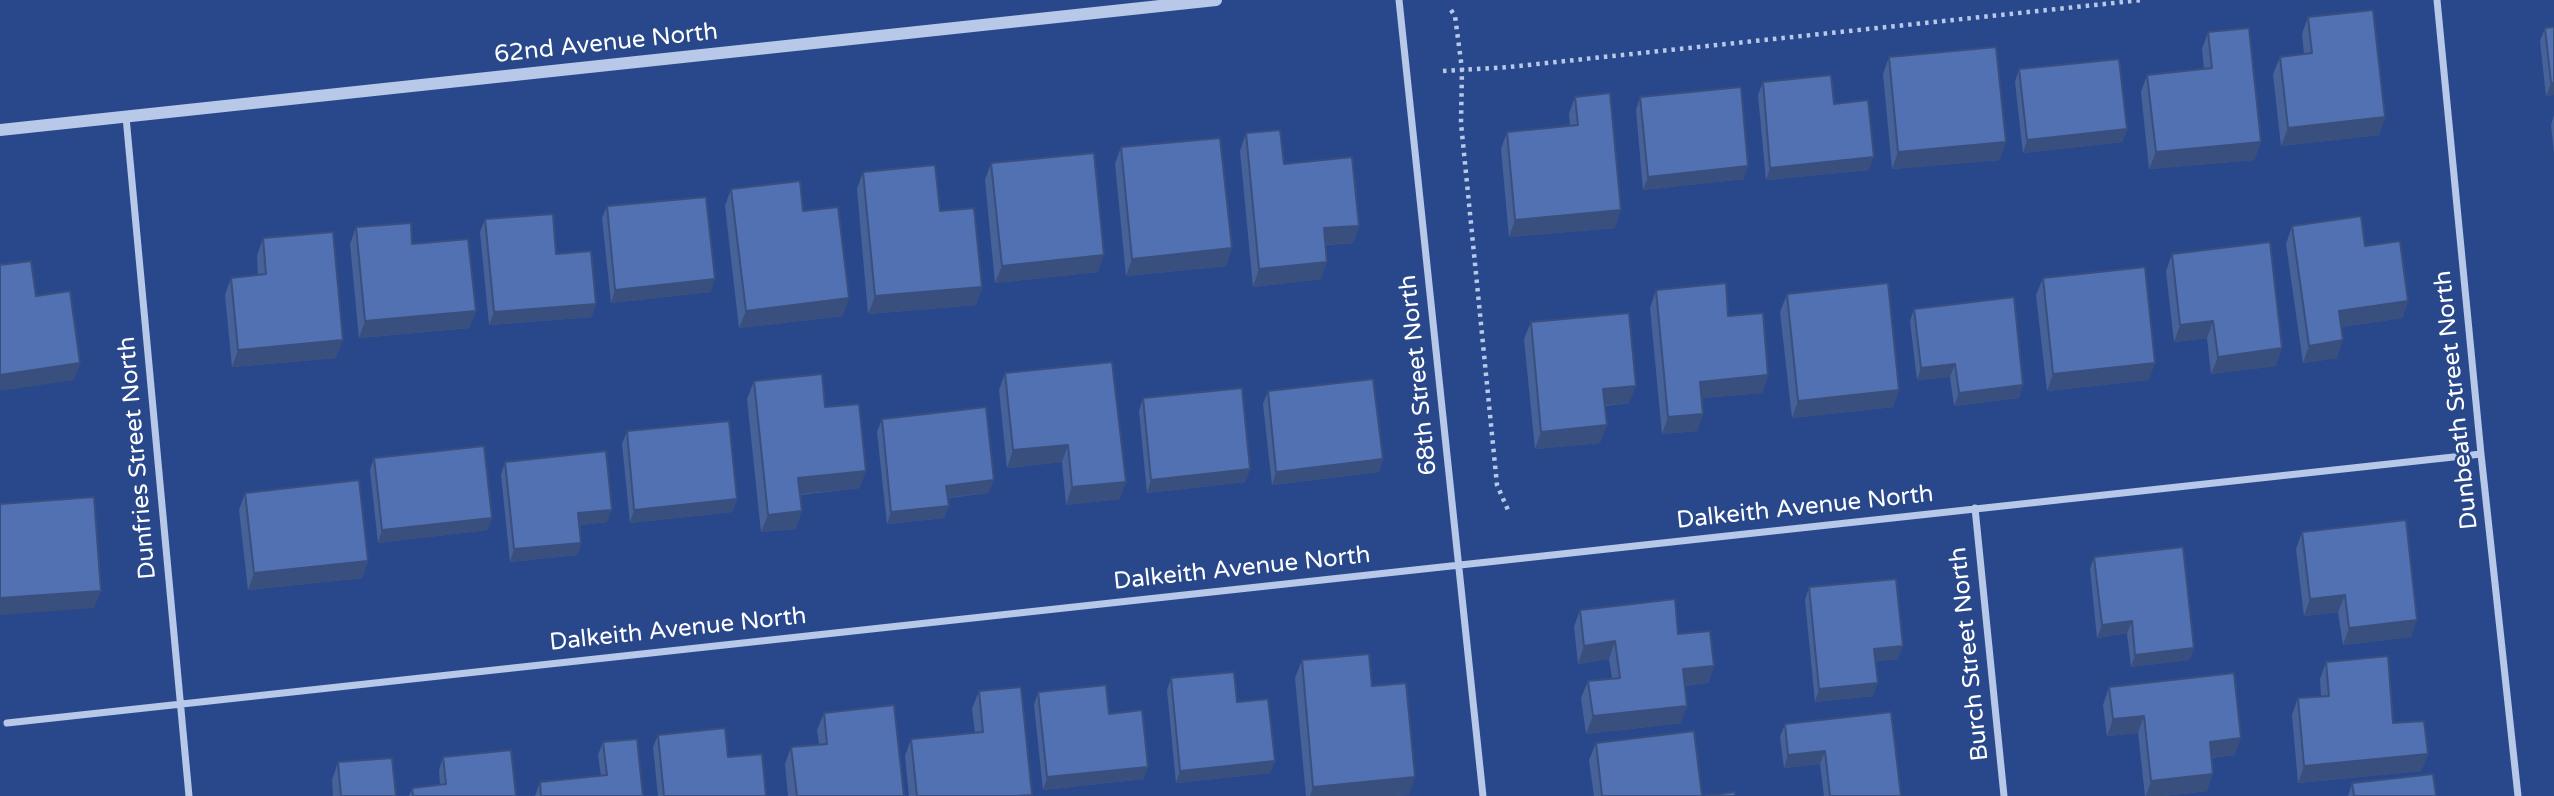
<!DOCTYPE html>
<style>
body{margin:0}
canvas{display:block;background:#29488b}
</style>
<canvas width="2554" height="796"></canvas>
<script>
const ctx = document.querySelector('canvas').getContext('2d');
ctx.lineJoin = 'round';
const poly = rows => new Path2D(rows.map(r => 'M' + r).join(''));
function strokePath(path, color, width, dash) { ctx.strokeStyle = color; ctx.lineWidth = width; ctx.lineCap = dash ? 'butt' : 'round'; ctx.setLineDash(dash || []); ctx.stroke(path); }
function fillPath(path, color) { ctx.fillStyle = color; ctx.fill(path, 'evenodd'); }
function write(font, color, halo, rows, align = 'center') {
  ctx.font = font + ' "Varela Round",sans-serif'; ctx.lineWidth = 5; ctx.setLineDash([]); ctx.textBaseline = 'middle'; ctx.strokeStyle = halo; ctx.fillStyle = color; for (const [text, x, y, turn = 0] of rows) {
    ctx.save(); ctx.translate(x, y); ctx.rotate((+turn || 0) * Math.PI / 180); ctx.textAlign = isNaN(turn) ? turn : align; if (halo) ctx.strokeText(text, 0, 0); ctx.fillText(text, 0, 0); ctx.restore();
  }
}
const path = poly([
 [1451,10,1455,16,1462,69,1461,123,1497,485,1508,510],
 [1443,71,1509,67,2142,0]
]);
const minor = poly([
 [1399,0,1483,796],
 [2437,0,2481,454,2518,796],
 [126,117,189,796],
 [1975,508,2004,796],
 [7,723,2481,454]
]);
const tertiary = poly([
 [0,130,1216,0]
]);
const wall = poly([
 [2308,17,2385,117,2379,135,2281,146,2273,74,2280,57,2304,54,2302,34],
 [2545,28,2554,95,2546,96,2540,41],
 [2208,32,2261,142,2254,160,2149,169,2141,92,2147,75,2204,69,2202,49],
 [1889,57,2000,160,1892,169,1883,74],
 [2019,69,2127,129,2122,142,2023,153,2015,82],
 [1763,82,1834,104,1869,170,1766,180,1758,95],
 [1575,97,1615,228,1509,237,1501,149,1507,132,1570,126,1569,114],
 [1640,97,1744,179,1643,190,1636,110],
 [2554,115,2554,153,2551,125],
 [1246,133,1359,226,1353,243,1326,245,1321,279,1253,287,1240,151],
 [1121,147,1232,248,1226,266,1126,276,1115,164],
 [991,163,1098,272,995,283,985,180],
 [863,172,940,211,982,287,976,305,868,314,857,189],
 [731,189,803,211,843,316,739,328,725,206],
 [607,206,715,279,710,292,611,303,602,218],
 [485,219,556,254,592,317,489,325,480,232],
 [2292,226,2365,246,2408,301,2402,318,2341,327,2337,358,2303,363,2286,244],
 [356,227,412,244,476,311,469,328,359,338,350,244],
 [263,238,336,358,232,367,225,295,231,278,258,275,257,256],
 [2172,254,2276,366,2211,374,2207,338,2174,342,2166,271],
 [2043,278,2149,380,2047,391,2036,295],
 [1656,290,1728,316,1768,375,1762,393,1701,398,1703,414,1697,431,1662,434,1650,308],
 [1787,294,1899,390,1893,407,1792,418,1780,312],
 [1914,309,2019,398,1954,406,1950,377,1917,380,1910,321],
 [1531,322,1629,403,1605,406,1600,443,1535,449,1524,339],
 [1005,373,1120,499,1066,505,1062,462,1007,468,999,390],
 [754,381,825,407,860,488,800,495,796,529,761,532,747,399],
 [1268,391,1383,459,1379,472,1272,485,1263,404],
 [1143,398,1250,469,1245,482,1147,493,1139,411],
 [882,419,989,493,948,498,944,518,887,524,877,432],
 [627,431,737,499,732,512,630,523,622,444],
 [374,458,492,518,487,530,378,543,370,470],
 [505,462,607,522,580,525,581,543,577,555,510,562,501,475],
 [245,493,368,561,362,578,248,590,239,510],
 [2302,532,2411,637,2343,645,2338,612,2304,616,2296,549],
 [2094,557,2194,648,2189,660,2131,667,2127,633,2097,638,2090,569],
 [1809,587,1898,659,1875,661,1873,696,1815,702,1805,600],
 [1580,610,1678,634,1714,666,1708,683,1685,686,1681,723,1586,734,1581,698,1588,681,1612,678,1609,659,1578,664,1574,627],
 [1302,660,1372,686,1409,795,1394,796,1306,796,1295,678],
 [2326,662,2428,754,2421,771,2298,783,2292,715,2298,698,2321,696,2320,679],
 [1171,678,1237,702,1275,761,1270,773,1176,783,1167,690],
 [2109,687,2235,755,2211,758,2207,791,2163,796,2145,796,2138,733,2107,736,2103,705],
 [979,691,1031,796,909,796,905,756,911,739,975,733,972,709],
 [1038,692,1109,714,1144,779,1043,790,1034,705],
 [824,713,904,796,788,796,785,764,791,747,819,744,817,730],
 [1785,724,1901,796,1824,796,1820,764,1784,768,1780,737],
 [658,735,728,757,766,796,658,796,653,747],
 [603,742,643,796,535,796,540,782,601,776,598,755],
 [1596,743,1702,796,1594,796,1589,760],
 [443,757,516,796,409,796,412,788,440,785,439,770],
 [338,762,396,796,333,796,332,780],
 [2352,783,2436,796,2348,796]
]);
const shadedWall = poly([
 [2551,83,2554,83,2554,95,2546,96],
 [2385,117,2379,135,2281,146,2288,128],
 [2127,129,2122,142,2023,153,2027,140],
 [2006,142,2000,160,1892,169,1898,152],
 [2261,142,2254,160,2149,169,2156,152],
 [1874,157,1869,170,1766,180,1770,168],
 [1748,166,1744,179,1643,190,1648,177],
 [1621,210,1615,228,1509,237,1515,220],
 [1359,226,1353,243,1318,245,1324,228],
 [1232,248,1226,266,1126,276,1132,259],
 [1104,255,1098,272,995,283,1002,266],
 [1327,262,1321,279,1253,287,1259,269],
 [715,279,710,292,611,303,615,290],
 [982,287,976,305,868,314,875,296],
 [849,298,843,316,739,328,746,311],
 [2408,301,2402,318,2333,328,2339,311],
 [596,304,592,317,489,325,494,312],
 [476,311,469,328,359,338,365,321],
 [2213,321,2207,338,2174,342,2180,325],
 [343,340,336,358,232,367,238,350],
 [2343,340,2337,358,2303,363,2309,346],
 [2282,348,2276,366,2211,374,2218,357],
 [80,363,74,380,0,391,0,375],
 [2155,363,2149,380,2047,391,2053,374],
 [1955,364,1950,377,1917,380,1921,368],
 [1768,375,1762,393,1693,399,1700,382],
 [2023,385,2019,398,1954,406,1959,393],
 [1636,386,1629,403,1597,406,1603,389],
 [1899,390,1893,407,1792,418,1798,401],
 [1703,414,1697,431,1662,434,1668,417],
 [1607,425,1600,443,1535,449,1541,432],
 [1068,445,1062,462,1007,468,1013,450],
 [1383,459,1379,472,1272,485,1276,472],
 [1250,469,1245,482,1147,493,1151,480],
 [866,471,860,488,792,495,798,478],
 [994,480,989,493,942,498,946,486],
 [1126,482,1120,499,1066,505,1072,487],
 [737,499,732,512,630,523,634,510],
 [949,506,944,518,887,524,891,512],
 [612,510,607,522,574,526,578,513],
 [802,511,796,529,761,532,768,515],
 [492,518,487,530,378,543,382,530],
 [581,543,577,555,510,562,514,549],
 [368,561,362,578,248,590,254,573],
 [101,591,94,608,0,615,0,598],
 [2345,595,2338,612,2304,616,2310,599],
 [2417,620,2411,637,2343,645,2349,628],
 [2132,621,2127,633,2097,638,2102,625],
 [1615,641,1609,659,1578,664,1584,646],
 [1903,646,1898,659,1869,662,1874,649],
 [2194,648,2189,660,2131,667,2135,655],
 [1714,666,1708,683,1676,687,1683,669],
 [1878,683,1873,696,1815,702,1819,689],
 [1687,706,1681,723,1586,734,1593,716],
 [2144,716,2138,733,2107,736,2113,719],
 [2241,738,2235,755,2203,759,2210,742],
 [1825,751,1820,764,1784,768,1788,755],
 [2428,754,2421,771,2298,783,2304,766],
 [1275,761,1270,773,1176,783,1180,771],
 [1148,767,1144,779,1043,790,1047,777],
 [2213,774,2207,791,2163,796,2146,796,2151,781],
 [1415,777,1409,795,1394,796,1310,796,1313,787]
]);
const building = poly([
 [2373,10,2385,117,2288,128,2280,57,2312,53,2308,17,2373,10],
 [2554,27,2554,83,2551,83,2545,28,2554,27],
 [2249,28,2261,142,2156,152,2147,75,2212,68,2208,32,2249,28],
 [1996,47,2006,142,1898,152,1889,57,1996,47],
 [2119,59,2127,129,2027,140,2019,69,2119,59],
 [1831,75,1834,104,1868,100,1874,157,1770,168,1763,82,1831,75],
 [1741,87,1748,166,1648,177,1640,97,1741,87],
 [1610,93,1621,210,1515,220,1507,132,1578,125,1575,97,1610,93],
 [1280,130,1284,164,1352,157,1359,226,1324,228,1327,262,1259,269,1246,133,1280,130],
 [1220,138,1232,248,1132,259,1121,147,1220,138],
 [1094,153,1104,255,1002,266,991,163,1094,153],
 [935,165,940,211,974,208,982,287,875,296,863,172,935,165],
 [800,181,803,211,838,207,849,298,746,311,731,189,800,181],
 [706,197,715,279,615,290,607,206,706,197],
 [553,214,556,254,591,251,596,304,494,312,485,219,553,214],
 [2361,216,2365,246,2400,241,2408,301,2339,311,2343,340,2309,346,2292,226,2361,216],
 [411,223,412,244,468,239,476,311,365,321,356,227,411,223],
 [333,232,343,340,238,350,231,278,266,274,263,238,333,232],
 [2270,242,2282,348,2218,357,2213,321,2180,325,2172,254,2270,242],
 [31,261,36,296,70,291,80,363,0,375,0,265,31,261],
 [2145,267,2155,363,2053,374,2043,278,2145,267],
 [1726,283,1728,316,1763,313,1768,375,1700,382,1703,414,1668,417,1656,290,1726,283],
 [1888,283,1899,390,1798,401,1787,294,1888,283],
 [2014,297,2023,385,1959,393,1955,364,1921,368,1914,309,2014,297],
 [1629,313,1636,386,1603,389,1607,425,1541,432,1531,322,1629,313],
 [1112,362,1126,482,1072,487,1068,445,1013,450,1005,373,1112,362],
 [822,374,825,407,859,404,866,471,798,478,802,511,768,515,754,381,822,374],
 [1373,379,1383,459,1276,472,1268,391,1373,379],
 [1242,388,1250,469,1151,480,1143,398,1242,388],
 [986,407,994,480,946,486,949,506,891,512,882,419,986,407],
 [729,421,737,499,634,510,627,431,729,421],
 [484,446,492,518,382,530,374,458,484,446],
 [606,451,612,510,578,513,581,543,514,549,505,462,606,451],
 [359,480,368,561,254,573,245,493,359,480],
 [94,497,101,591,0,598,0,504,94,497],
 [2406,520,2417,620,2349,628,2345,595,2310,599,2302,532,2406,520],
 [2183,547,2194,648,2135,655,2132,621,2102,625,2094,557,2183,547],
 [1896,579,1903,646,1874,649,1878,683,1819,689,1809,587,1896,579],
 [1675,599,1678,634,1710,631,1714,666,1683,669,1687,706,1593,716,1588,681,1620,678,1615,641,1584,646,1580,610,1675,599],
 [1369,654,1372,686,1406,683,1415,777,1313,787,1302,660,1369,654],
 [2388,656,2393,723,2424,721,2428,754,2304,766,2298,698,2329,696,2326,662,2388,656],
 [1234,672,1237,702,1268,699,1275,761,1180,771,1171,678,1234,672],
 [2234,673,2241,738,2210,742,2213,774,2151,781,2144,716,2113,719,2109,687,2234,673],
 [1106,685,1109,714,1142,710,1148,767,1047,777,1038,692,1106,685],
 [1021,687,1032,795,1016,796,917,796,911,739,983,732,979,691,1021,687],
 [894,705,904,796,797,796,791,747,827,744,824,713,894,705],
 [1891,712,1901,796,1830,796,1825,751,1788,755,1785,724,1891,712],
 [725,728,728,757,762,754,766,796,664,796,658,735,725,728],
 [1694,731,1702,796,1602,796,1596,743,1694,731],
 [637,739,643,796,541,796,540,782,607,775,603,742,637,739],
 [511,750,516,796,413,796,412,788,446,784,443,757,511,750],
 [392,758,396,796,341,796,338,762,392,758],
 [2433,774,2436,796,2354,796,2352,783,2433,774],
 [1735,792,1735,796,1706,796,1735,792]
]);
const streetNames = [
 ["62nd Avenue North",606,44,-6],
 ["68th Street North",1419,375,-96],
 ["Dunbeath Street North",2457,400,-96],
 ["Dunfries Street North",138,458,-95],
 ["Dalkeith Avenue North",1805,508,-6],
 ["Dalkeith Avenue North",1242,569,-6],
 ["Dalkeith Avenue North",678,630,-6],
 ["Burch Street North",1970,654,-96]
];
strokePath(path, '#b8c8e9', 4.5, [3.5, 5]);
strokePath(minor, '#b8c8e9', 7);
strokePath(tertiary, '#b8c8e9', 12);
fillPath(wall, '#476199');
fillPath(shadedWall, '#394f7d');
fillPath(building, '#5271b2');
strokePath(building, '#394f7d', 2);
write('24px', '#fff', '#29488b', streetNames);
</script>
